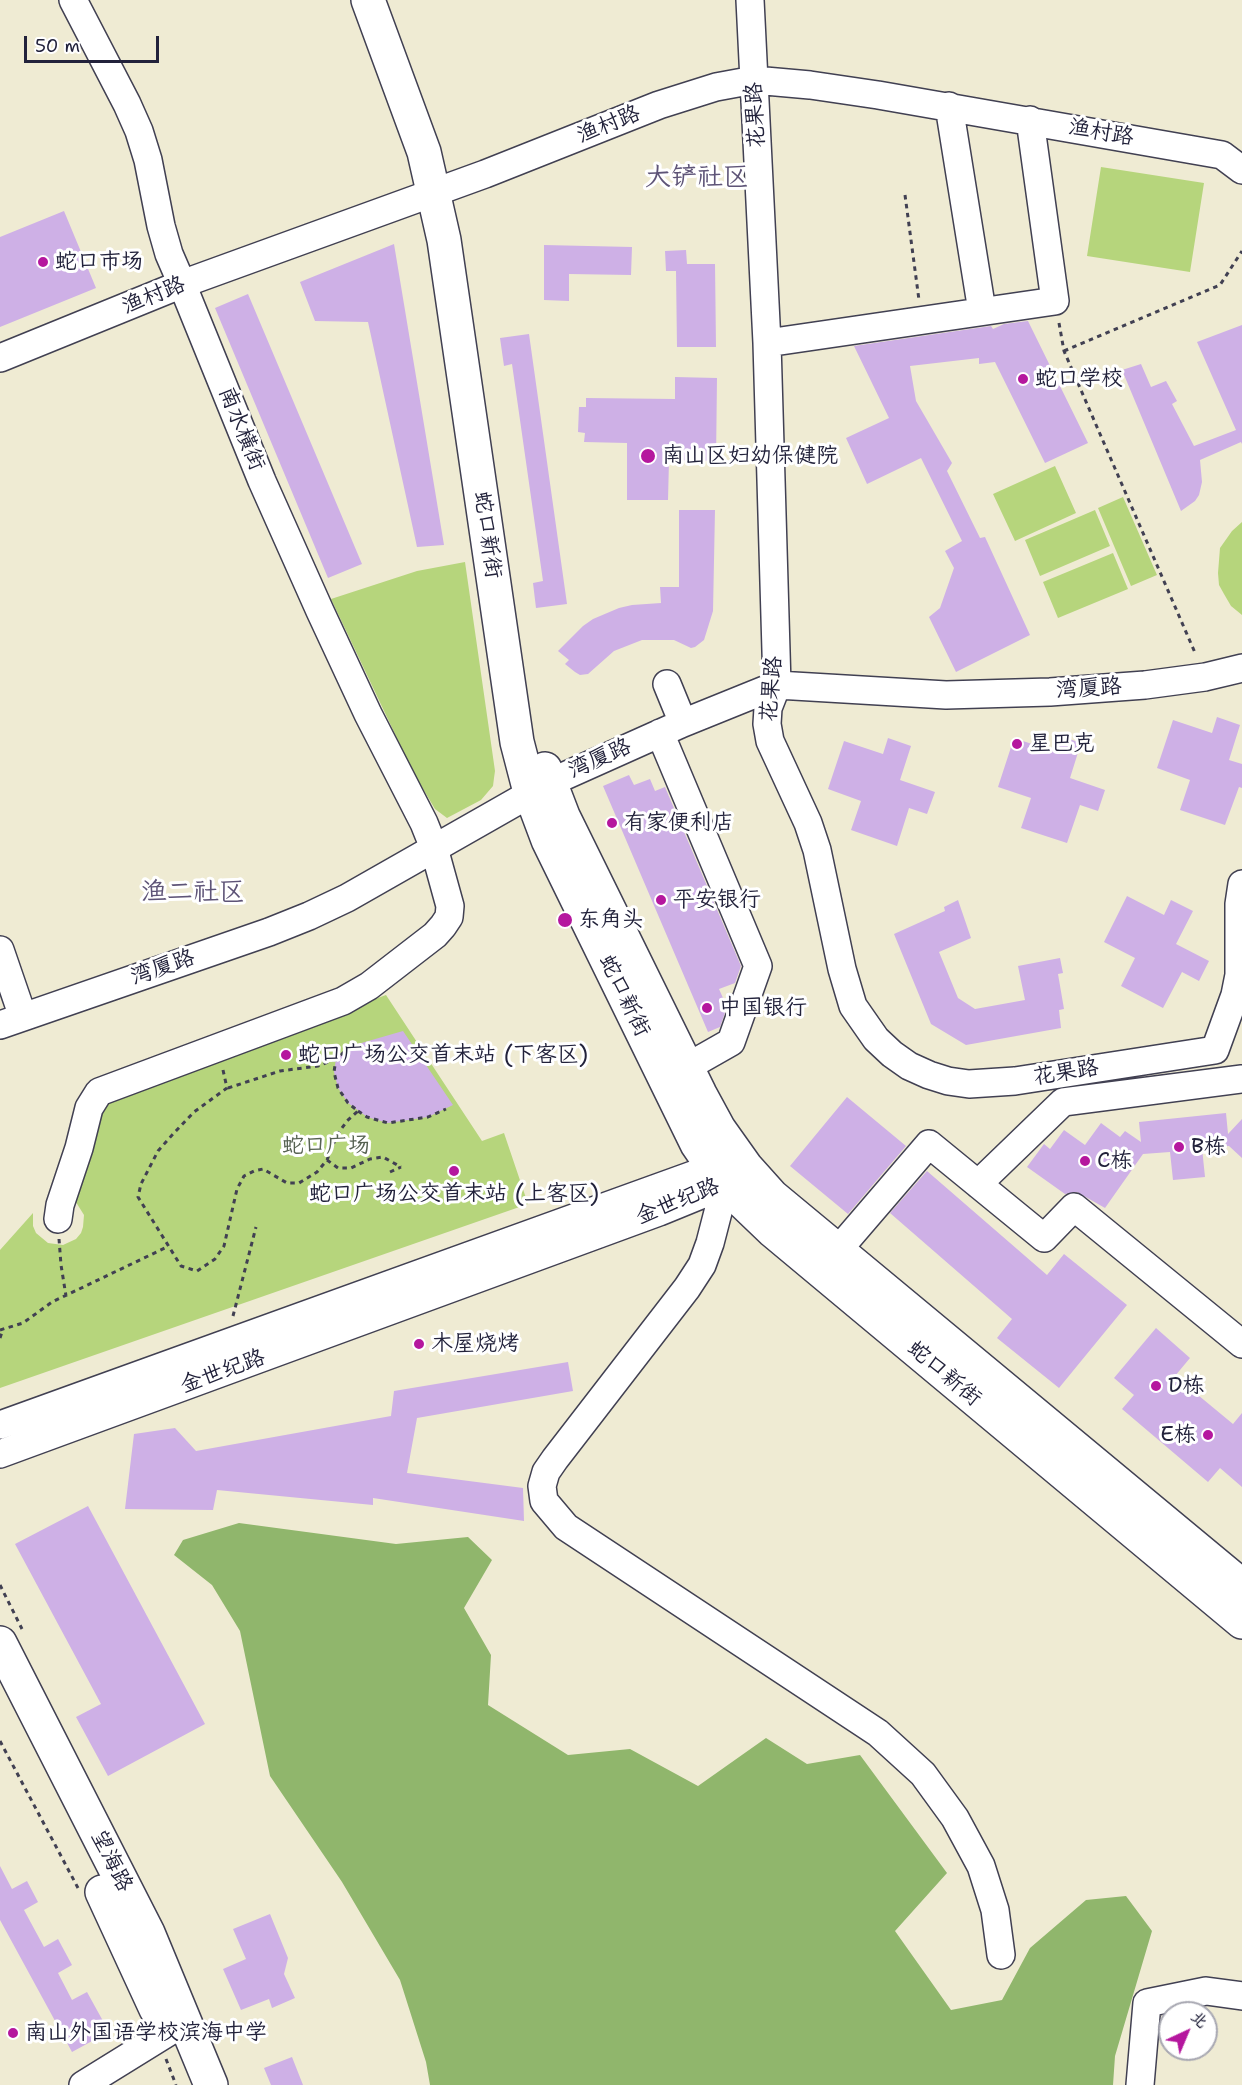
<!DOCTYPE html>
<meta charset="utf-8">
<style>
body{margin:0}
#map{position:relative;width:1242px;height:2085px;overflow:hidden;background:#efebd3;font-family:"Shantell Sans","LXGW WenKai TC",sans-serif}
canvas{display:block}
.north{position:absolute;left:1158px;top:2001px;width:60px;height:60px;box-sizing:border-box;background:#fff;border:2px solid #a7a7b1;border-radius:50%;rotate:44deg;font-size:16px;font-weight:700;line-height:24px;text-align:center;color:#22223b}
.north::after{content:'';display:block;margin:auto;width:21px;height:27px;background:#b5179e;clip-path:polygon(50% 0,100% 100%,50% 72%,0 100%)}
.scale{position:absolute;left:24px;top:36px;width:135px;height:27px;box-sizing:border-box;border:3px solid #22223b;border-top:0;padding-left:8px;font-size:18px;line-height:21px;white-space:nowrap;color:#22223b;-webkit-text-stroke:4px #fff;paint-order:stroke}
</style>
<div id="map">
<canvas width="1242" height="2085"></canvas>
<div class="north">北</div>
<div class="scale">50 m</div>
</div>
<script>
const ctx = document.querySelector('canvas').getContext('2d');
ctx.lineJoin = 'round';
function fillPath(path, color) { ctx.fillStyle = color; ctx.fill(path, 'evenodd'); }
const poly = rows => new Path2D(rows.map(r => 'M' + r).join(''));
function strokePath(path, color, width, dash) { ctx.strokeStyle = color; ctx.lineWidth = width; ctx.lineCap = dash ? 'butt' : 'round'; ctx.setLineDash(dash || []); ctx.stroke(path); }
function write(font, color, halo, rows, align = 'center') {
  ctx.font = font + ' "Shantell Sans","LXGW WenKai TC",sans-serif'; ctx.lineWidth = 6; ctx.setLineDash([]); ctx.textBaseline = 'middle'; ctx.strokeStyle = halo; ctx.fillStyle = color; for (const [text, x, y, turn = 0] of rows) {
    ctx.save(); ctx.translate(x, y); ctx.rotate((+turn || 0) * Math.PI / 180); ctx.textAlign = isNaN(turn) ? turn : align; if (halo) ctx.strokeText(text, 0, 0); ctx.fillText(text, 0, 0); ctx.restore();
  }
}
const green = poly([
 [1101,167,1204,183,1190,272,1087,256],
 [1055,466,1076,513,1015,541,993,494],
 [1123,497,1157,575,1131,586,1098,508],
 [1095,510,1110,546,1040,576,1025,540],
 [1242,522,1242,615,1231,606,1224,594,1219,585,1218,573,1220,548,1232,531],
 [1113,553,1128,589,1058,618,1043,582],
 [465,562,495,771,494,778,493,786,481,800,447,818,435,809,413,772,331,599,417,571],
 [386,995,482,1141,504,1133,528,1204,0,1388,0,1250,33,1213,33,1226,36,1233,48,1243,63,1245,76,1239,81,1233,83,1227,84,1215,74,1199,104,1097]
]);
const forest = poly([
 [239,1523,396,1544,468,1537,492,1560,464,1608,491,1655,488,1705,568,1755,630,1749,698,1786,766,1738,807,1764,860,1755,947,1873,895,1931,951,2010,1002,2000,1030,1948,1086,1900,1126,1896,1152,1931,1115,2056,1113,2085,430,2085,426,2062,400,1980,342,1882,270,1776,240,1631,212,1585,174,1555,183,1540]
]);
const building = poly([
 [64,211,96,288,0,327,0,237],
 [394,244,444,545,417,547,368,322,315,321,300,282],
 [544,245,632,247,631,275,569,274,569,301,544,300],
 [686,250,687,264,715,264,716,347,677,347,676,271,666,271,665,251],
 [248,294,362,564,328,578,215,308],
 [1028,321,1088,443,1045,463,995,362,979,364,979,358,910,366,916,401,952,463,947,471,980,538,985,537,1030,635,956,672,929,617,940,608,954,568,945,551,962,541,921,458,867,484,846,438,889,418,854,346,991,326,993,329,1004,324],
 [1242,325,1242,444,1241,442,1200,460,1202,482,1199,495,1195,501,1181,511,1122,370,1141,364,1151,387,1166,381,1177,401,1172,404,1194,446,1236,430,1197,342],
 [529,334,567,604,536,608,533,583,543,581,512,364,504,366,500,338],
 [675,377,717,378,716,461,669,460,668,500,627,500,627,443,584,442,585,433,578,432,579,407,586,407,586,398,675,399],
 [679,510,715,510,713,611,704,640,695,647,691,648,674,640,642,640,614,651,588,674,580,675,575,672,565,664,569,660,558,651,583,626,593,619,619,608,632,605,661,603,660,587,679,587],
 [1217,717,1240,725,1229,760,1242,764,1242,788,1239,787,1225,825,1180,810,1190,780,1157,768,1173,720,1212,733],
 [1058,735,1081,743,1070,778,1105,790,1098,811,1080,805,1067,843,1021,828,1031,798,998,787,1014,738,1053,751],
 [888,738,911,746,900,780,935,792,927,814,909,808,897,846,851,830,861,801,828,789,844,741,883,754],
 [629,775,634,785,650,779,655,791,665,787,741,966,735,983,719,989,727,1007,720,1027,708,1032,603,786],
 [1127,896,1164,915,1171,900,1193,911,1176,944,1209,961,1199,981,1182,972,1163,1008,1121,986,1135,958,1104,942],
 [958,900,971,938,939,952,958,998,975,1009,1025,1000,1018,966,1060,958,1063,973,1058,974,1064,1009,1059,1010,1061,1028,966,1045,931,1024,894,934,945,911,944,907],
 [403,1031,453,1105,428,1117,388,1123,367,1117,348,1103,338,1088,334,1072,336,1059,351,1046],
 [847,1097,906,1146,848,1214,790,1166],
 [1226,1113,1228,1134,1242,1119,1242,1158,1229,1146,1202,1148,1205,1177,1173,1180,1170,1152,1143,1154,1105,1208,1077,1192,1065,1194,1027,1167,1044,1144,1050,1149,1064,1130,1085,1145,1101,1123,1120,1137,1125,1131,1141,1142,1139,1122],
 [927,1171,1047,1275,1064,1254,1127,1305,1059,1388,997,1338,1012,1319,890,1213],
 [1156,1328,1190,1358,1175,1376,1233,1424,1242,1413,1242,1487,1220,1468,1208,1482,1122,1409,1134,1395,1114,1378],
 [568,1362,573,1391,417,1418,407,1473,523,1488,524,1521,373,1498,373,1505,217,1490,213,1510,125,1509,134,1434,175,1428,196,1451,391,1416,394,1391],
 [88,1506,205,1724,108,1776,76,1717,101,1704,15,1544],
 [0,1866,12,1889,27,1881,38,1902,24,1910,44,1947,58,1939,72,1965,58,1973,72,2000,87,1992,103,2021,88,2029,94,2040,72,2052,0,1920],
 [270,1914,288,1958,284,1974,295,1998,272,2008,269,1999,241,2010,223,1969,246,1959,233,1929],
 [292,2057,303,2085,271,2085,264,2068]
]);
const path = poly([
 [905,195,919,300],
 [1059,323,1064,351,1196,655],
 [1064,351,1220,285,1242,251],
 [223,1070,227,1088,194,1112,173,1134,158,1151,141,1184,138,1197,181,1266,197,1271,215,1259,224,1246,237,1189,244,1176,254,1171,263,1169,287,1183,299,1183,317,1172,327,1160,337,1135,347,1121,358,1111,348,1103,338,1088,334,1072,336,1059,351,1046],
 [228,1088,280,1071,318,1066,336,1059],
 [358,1111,367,1117,388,1123,428,1117,446,1109],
 [327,1160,338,1168,351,1168,370,1159,383,1157,401,1167],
 [390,1172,401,1167],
 [59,1239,61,1265,66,1296],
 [233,1316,256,1227],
 [0,1330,23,1323,52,1302,167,1247],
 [0,1338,3,1329],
 [0,1585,22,1629],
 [0,1741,78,1888],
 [166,2059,176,2085]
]);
const minor = poly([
 [750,0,767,343,777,685,768,708,767,724,770,741,808,823,817,850,842,969,853,1006,876,1039,892,1054,909,1066,929,1075,948,1081,969,1084,1015,1081,1215,1050,1235,995,1239,975,1239,904,1242,884],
 [949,106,982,311],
 [767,343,1055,301,1030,120],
 [0,358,182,284,485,174,659,105,716,87,754,80,810,85,878,95,1222,155,1242,170],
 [667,684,683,723],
 [660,733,758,966,731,1042,687,1067],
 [0,950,23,1017],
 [0,1025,269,932,309,916,347,898,549,783,683,723,777,685,946,695,1050,692,1145,685,1205,677,1242,668],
 [978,1184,1063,1102,1242,1079],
 [725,1185,710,1243,702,1265,687,1288,555,1459,546,1472,542,1486,544,1501,566,1527,878,1733,923,1774,955,1818,981,1866,995,1910,1001,1955],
 [58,1219,60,1205,79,1148,89,1108,99,1092,343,1001,369,986,435,935,443,926,449,917,450,906,434,848,424,823,368,714,320,611,262,481,182,284,169,254,161,226,148,160,139,131,127,104,73,0],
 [838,1250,929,1144,1044,1238,1074,1207,1242,1344],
 [0,1425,712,1168,732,1168],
 [0,1454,659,1212,725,1185,736,1176],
 [83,2085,167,2033],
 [1140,2085,1147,2003,1206,1991,1242,1996]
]);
const major = poly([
 [368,0,424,152,444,240,517,742,530,792,548,840,697,1144,725,1185,773,1231,1242,1622],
 [545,769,563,816,700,1094,719,1129,746,1167,772,1196,1242,1586],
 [0,1643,148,1933,211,2085],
 [102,1892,156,2009]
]);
const markers = [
 [43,262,6,"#b5179e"],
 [1023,379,6,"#b5179e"],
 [648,456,8,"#b5179e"],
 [1017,744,6,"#b5179e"],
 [612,823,6,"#b5179e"],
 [661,900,6,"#b5179e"],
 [565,920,8,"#b5179e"],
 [707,1008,6,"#b5179e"],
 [286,1055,6,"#b5179e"],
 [1179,1147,6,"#b5179e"],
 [1085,1161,6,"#b5179e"],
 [454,1171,6,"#b5179e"],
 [419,1344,6,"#b5179e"],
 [1156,1386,6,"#b5179e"],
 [1208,1435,6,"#b5179e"],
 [13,2033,6,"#b5179e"]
];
const streetNames = [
 ["花果路",756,115,-93],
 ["渔村路",609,125,-22],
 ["渔村路",1101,133,10],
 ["渔村路",154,296,-22],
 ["南水横街",241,429,68],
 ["蛇口新街",487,535,82],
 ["花果路",772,689,-85],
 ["湾厦路",1089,689,-4],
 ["湾厦路",600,759,-24],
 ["湾厦路",163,968,-19],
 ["蛇口新街",624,996,64],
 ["花果路",1066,1073,-9],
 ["金世纪路",678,1202,-22],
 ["金世纪路",223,1372,-20],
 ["蛇口新街",944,1374,40],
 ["望海路",111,1861,63]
];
const poiNames = [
 ["蛇口市场",55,262],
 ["蛇口学校",1035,379],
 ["南山区妇幼保健院",662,456],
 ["星巴克",1029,744],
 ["有家便利店",624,823],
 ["平安银行",673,900],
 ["东角头",578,920],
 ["中国银行",719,1008],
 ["蛇口广场公交首末站 (下客区)",298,1055],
 ["B栋",1191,1147],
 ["C栋",1097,1161],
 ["蛇口广场公交首末站 (上客区)",454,1194,"center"],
 ["木屋烧烤",431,1344],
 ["D栋",1168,1386],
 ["E栋",1196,1435,"right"],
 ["南山外国语学校滨海中学",25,2033]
];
const parkNames = [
 ["蛇口广场",326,1146]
];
const quarterNames = [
 ["大铲社区",697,178],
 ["渔二社区",193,893]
];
fillPath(green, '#b6d57c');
fillPath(forest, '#90b66c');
fillPath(building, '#ceb0e6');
strokePath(minor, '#414052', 30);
strokePath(major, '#414052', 36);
strokePath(path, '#414052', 3, [4.5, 4.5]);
strokePath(minor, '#fff', 27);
strokePath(major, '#fff', 33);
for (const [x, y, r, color] of markers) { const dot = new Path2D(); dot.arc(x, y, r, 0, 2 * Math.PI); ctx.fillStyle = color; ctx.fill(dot); strokePath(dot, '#fff', 2); }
write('22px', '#22223b', '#fff', streetNames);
write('22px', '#22223b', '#fff', poiNames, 'left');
write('22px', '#566152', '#fff', parkNames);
write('26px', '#5e5477', '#fff', quarterNames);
</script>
